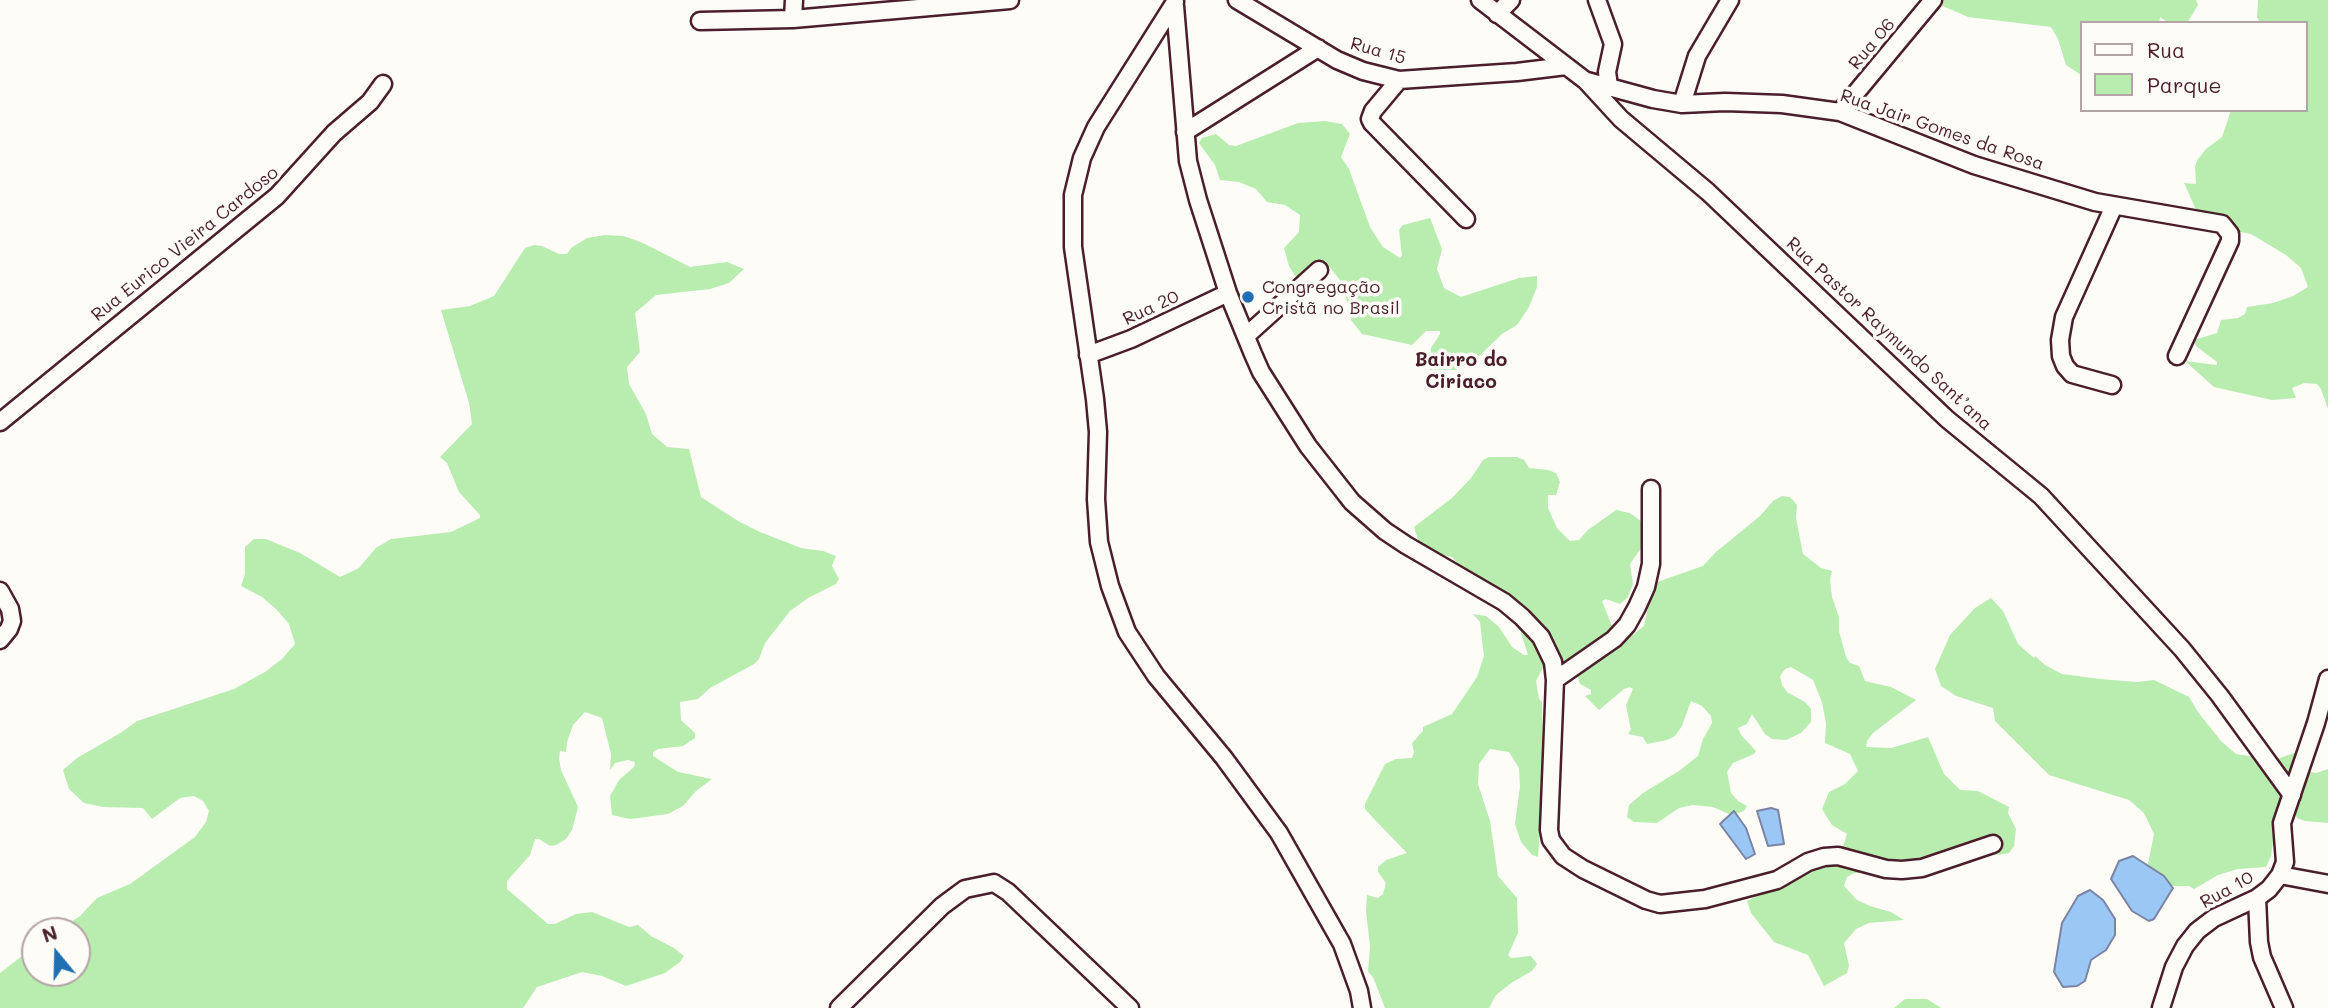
<!DOCTYPE html>
<meta charset="utf-8">
<style>
body{margin:0}
#map{position:relative;width:2328px;height:1008px;overflow:hidden;background:#fdfcf7;font-family:Mali,sans-serif}
canvas{display:block}
.legend{position:absolute;left:2080px;top:21px;width:228px;height:91px;box-sizing:border-box;background:#fdfcf7;border:2px solid #b5a4a5;margin:0;padding:9px 12px;list-style:none;font-size:21px;color:#4a1f2b}
.legend li{display:flex;align-items:center;gap:14px;height:35px}
.legend b{width:35px;border:2px solid #b5a4a5}
.north{position:absolute;left:21px;top:917px;width:70px;height:70px;box-sizing:border-box;background:#fdfcf7;border:2px solid #b5a4a5;border-radius:50%;rotate:341deg;font-size:19px;font-weight:700;line-height:28px;text-align:center;color:#4a1f2b}
.north::after{content:'';display:block;margin:auto;width:24px;height:32px;background:#1f6fb2;clip-path:polygon(50% 0,100% 100%,50% 72%,0 100%)}
</style>
<div id="map">
<canvas width="2328" height="1008"></canvas>
<ul class="legend">
<li><b style="height:9px;background:#fdfcf7"></b>Rua</li>
<li><b style="height:19px;background:#b8edaf"></b>Parque</li>
</ul>
<div class="north">N</div>
</div>
<script>
const ctx = document.querySelector('canvas').getContext('2d');
ctx.lineJoin = 'round';
function fillPath(path, color) { ctx.fillStyle = color; ctx.fill(path, 'evenodd'); }
const poly = rows => new Path2D(rows.map(r => 'M' + r).join(''));
function strokePath(path, color, width, dash) { ctx.strokeStyle = color; ctx.lineWidth = width; ctx.lineCap = dash ? 'butt' : 'round'; ctx.setLineDash(dash || []); ctx.stroke(path); }
function write(font, color, halo, rows, align = 'center') {
  ctx.font = font + ' Mali,sans-serif'; ctx.lineWidth = 7; ctx.setLineDash([]); ctx.textBaseline = 'middle'; ctx.strokeStyle = halo; ctx.fillStyle = color; for (const [text, x, y, turn = 0] of rows) {
    ctx.save(); ctx.translate(x, y); ctx.rotate((+turn || 0) * Math.PI / 180); ctx.textAlign = isNaN(turn) ? turn : align; if (halo) ctx.strokeText(text, 0, 0); ctx.fillText(text, 0, 0); ctx.restore();
  }
}
const green = poly([
 [1929,0,2196,0,2198,5,2187,23,2169,23,2160,17,2159,23,2081,23,2081,75,2066,65,2058,39,2051,27,1968,17],
 [2258,0,2328,0,2328,409,2321,389,2317,384,2304,383,2292,388,2296,398,2272,400,2214,387,2185,361,2217,365,2217,362,2196,346,2194,340,2217,333,2221,320,2238,318,2245,314,2247,307,2273,303,2293,296,2308,287,2301,268,2286,255,2251,234,2231,230,2197,212,2184,183,2196,184,2195,166,2198,159,2206,149,2222,137,2231,110,2305,110,2305,23,2260,23,2257,17],
 [1325,121,1342,124,1350,134,1341,157,1349,169,1370,227,1383,247,1400,258,1402,256,1399,230,1403,225,1430,218,1442,249,1437,269,1444,288,1461,297,1519,278,1537,276,1537,287,1529,307,1517,325,1502,334,1474,361,1456,370,1430,370,1431,348,1440,334,1440,331,1426,331,1412,345,1362,334,1351,320,1343,284,1328,265,1321,261,1313,262,1309,279,1300,284,1289,266,1284,248,1299,232,1300,215,1285,205,1267,202,1256,189,1239,182,1220,180,1215,165,1199,143,1202,138,1216,134,1229,145,1236,146,1298,123],
 [605,235,623,236,641,242,690,267,727,262,744,269,729,283,710,289,656,295,635,313,640,352,627,367,629,384,646,414,652,434,667,447,689,449,701,497,738,521,760,532,801,548,823,551,836,556,832,566,839,579,836,584,808,598,790,611,765,643,759,659,754,664,710,688,698,699,680,702,681,720,695,733,695,738,683,746,658,749,653,752,653,756,678,772,712,779,696,791,683,806,668,814,630,819,612,815,610,796,619,780,634,767,635,762,628,760,615,763,610,770,611,754,602,718,585,712,573,725,567,742,566,752,560,751,559,759,561,770,578,807,572,830,566,839,556,845,550,846,539,839,535,839,530,855,507,881,507,889,548,924,555,924,576,914,592,912,629,927,638,925,651,936,674,948,684,956,680,962,665,973,626,986,602,976,582,972,537,987,523,1008,0,1008,0,973,35,946,35,973,77,973,77,931,57,931,80,916,97,898,130,884,166,858,195,837,206,822,209,811,203,801,194,796,180,798,152,819,143,808,103,807,84,803,69,789,63,770,77,758,122,732,137,721,234,689,265,672,282,659,295,644,289,624,277,610,262,597,241,586,245,574,245,547,254,539,266,539,300,553,340,577,359,568,376,548,391,539,451,532,480,518,480,515,459,492,447,463,440,457,472,424,469,403,441,310,470,306,494,296,525,248,534,245,542,246,559,254,567,254,571,248,587,238],
 [1489,457,1517,457,1524,460,1529,468,1548,470,1556,473,1560,482,1556,495,1548,495,1548,508,1557,528,1570,541,1579,540,1588,530,1616,510,1630,513,1649,527,1648,538,1630,564,1633,584,1628,597,1620,604,1606,599,1602,601,1616,636,1619,639,1633,635,1644,626,1652,590,1657,582,1703,566,1716,552,1760,516,1773,501,1782,496,1790,497,1797,505,1796,518,1803,554,1821,568,1832,571,1830,580,1832,597,1839,617,1839,631,1846,657,1850,663,1859,666,1865,681,1891,687,1916,700,1873,733,1867,741,1866,747,1891,748,1928,737,1944,774,1960,790,1978,791,2009,807,2008,813,2016,829,2014,846,2009,853,1998,855,1975,846,1962,844,1932,863,1886,872,1854,873,1847,877,1844,886,1857,900,1870,906,1891,912,1904,920,1869,923,1856,929,1844,943,1849,966,1847,973,1824,986,1808,955,1774,942,1751,913,1747,901,1841,853,1847,834,1832,825,1822,809,1829,792,1845,784,1858,771,1850,754,1825,743,1826,724,1822,702,1813,680,1791,667,1785,669,1780,676,1782,685,1787,692,1805,702,1811,709,1811,722,1801,733,1786,740,1772,739,1765,734,1752,714,1747,724,1738,728,1741,735,1756,751,1754,754,1733,763,1727,772,1731,793,1738,801,1747,806,1744,811,1731,815,1713,807,1693,805,1679,808,1657,823,1634,822,1627,817,1629,805,1643,793,1679,771,1698,756,1703,739,1712,723,1711,716,1702,706,1691,701,1682,726,1675,736,1667,740,1647,744,1643,737,1628,734,1631,730,1626,705,1633,689,1630,687,1624,689,1599,710,1585,696,1591,694,1591,690,1580,684,1578,677,1563,667,1545,664,1536,681,1539,699,1542,702,1543,776,1538,857,1532,855,1521,842,1515,824,1520,787,1519,768,1509,752,1490,749,1479,764,1478,784,1490,821,1498,876,1517,898,1518,933,1508,955,1511,958,1531,956,1537,964,1532,971,1511,983,1496,995,1489,1008,1385,1008,1373,977,1368,972,1370,946,1366,911,1367,895,1378,898,1383,894,1386,883,1378,872,1378,867,1386,860,1407,853,1376,821,1365,809,1365,804,1385,764,1396,759,1412,758,1414,752,1412,743,1423,731,1423,727,1452,714,1477,677,1484,656,1480,622,1473,614,1486,616,1499,627,1512,647,1524,655,1528,655,1516,617,1464,570,1452,557,1434,553,1419,543,1414,527,1452,498,1471,478,1483,460],
 [1991,598,2003,611,2018,644,2034,658,2035,656,2045,665,2062,674,2100,679,2137,682,2154,680,2189,697,2198,712,2221,741,2236,754,2274,760,2297,752,2302,748,2305,771,2316,773,2328,769,2328,823,2305,821,2297,818,2295,813,2299,802,2293,794,2285,795,2278,808,2271,856,2266,867,2238,869,2218,875,2194,889,2189,886,2174,886,2147,878,2146,874,2154,834,2144,813,2129,800,2049,775,1995,721,1993,708,1956,696,1941,686,1935,669,1950,635,1975,608],
 [1905,999,1927,999,1941,1008,1894,1008]
]);
const water = poly([
 [1771,808,1778,810,1784,844,1768,846,1757,811,1771,808],
 [1734,811,1746,828,1755,854,1746,859,1720,824,1734,811],
 [2133,856,2164,876,2173,888,2154,919,2149,921,2132,911,2111,879,2119,861,2133,856],
 [2090,890,2103,900,2115,919,2115,935,2106,950,2091,960,2085,981,2077,986,2063,987,2054,972,2062,923,2078,896,2090,890]
]);
const minor = poly([
 [1237,0,1337,60,1363,71,1399,80,1517,72,1566,66],
 [1480,0,1586,81,1621,119,1708,192,1947,419,2041,496,2182,649,2220,696,2292,795],
 [1597,0,1613,44,1607,72,1609,86],
 [1175,2,1096,127,1082,158,1073,195,1073,247,1095,399,1098,432,1096,499,1099,542,1110,586,1127,632,1156,676,1224,758,1279,833,1342,944,1359,991,1362,1008],
 [1175,6,1188,161,1198,200,1228,293,1253,354,1261,372,1308,446,1352,502,1385,531,1406,545,1504,602,1522,617,1541,637,1553,662,1555,680,1549,830,1551,840,1563,856,1583,869,1646,900,1660,904,1705,899,1777,880,1808,862,1824,857,1838,856,1886,869,1902,870,1922,868,1993,844],
 [1497,14,1511,0],
 [793,19,794,0],
 [700,21,793,19,1010,0],
 [1399,80,1373,111,1370,119,1372,123,1466,219],
 [1587,81,1653,99,1682,104,1725,102,1782,104,1840,112,1974,165,2095,202,2222,224,2230,234,2230,241,2177,356],
 [1682,104,1697,56,1730,0],
 [1840,112,1933,0],
 [1185,132,1318,48],
 [1246,336,1319,270],
 [1088,355,1131,339,1228,293],
 [2112,385,2072,374,2065,366,2061,356,2060,340,2064,317,2114,206],
 [0,422,277,196,334,133,370,102,383,84],
 [0,591,10,609,12,621,9,629,0,640],
 [1555,680,1614,639,1627,625,1637,607,1646,587,1651,564,1651,489],
 [2280,875,2328,884],
 [2257,898,2259,942,2262,957,2284,1008],
 [839,1008,942,906,965,889,994,883,1008,892,1130,1008],
 [2161,1008,2174,967,2185,946,2197,931,2214,918,2257,898,2269,889,2280,875,2285,862,2282,823,2316,723,2328,679]
]);
const markers = [
 [1248,297,7,"#1f6fb2"]
];
const streetNames = [
 ["Rua 06",1872,44,-50],
 ["Rua 15",1378,51,16],
 ["Rua Jair Gomes da Rosa",1942,130,19],
 ["Rua Eurico Vieira Cardoso",185,244,-39],
 ["Rua 20",1151,308,-25],
 ["Rua Pastor Raymundo Sant’ana",1889,334,43],
 ["Rua 10",2227,890,-29]
];
const poiNames = [
 ["Congregação",1262,287],
 ["Cristã no Brasil",1262,308]
];
const neighbourhoodNames = [
 ["Bairro do",1461,360],
 ["Ciriaco",1461,382]
];
fillPath(green, '#b8edaf');
fillPath(water, '#9bc7f5');
strokePath(water, '#7b84a4', 2);
strokePath(minor, '#4a1f2b', 21);
strokePath(minor, '#fdfcf7', 16);
for (const [x, y, r, color] of markers) { const dot = new Path2D(); dot.arc(x, y, r, 0, 2 * Math.PI); ctx.fillStyle = color; ctx.fill(dot); strokePath(dot, '#fdfcf7', 2.5); }
write('18px', '#4a1f2b', '#fdfcf7', streetNames);
write('18px', '#4a1f2b', '#fdfcf7', poiNames, 'left');
write('bold 19px', '#4a1f2b', '#fdfcf7', neighbourhoodNames);
</script>
